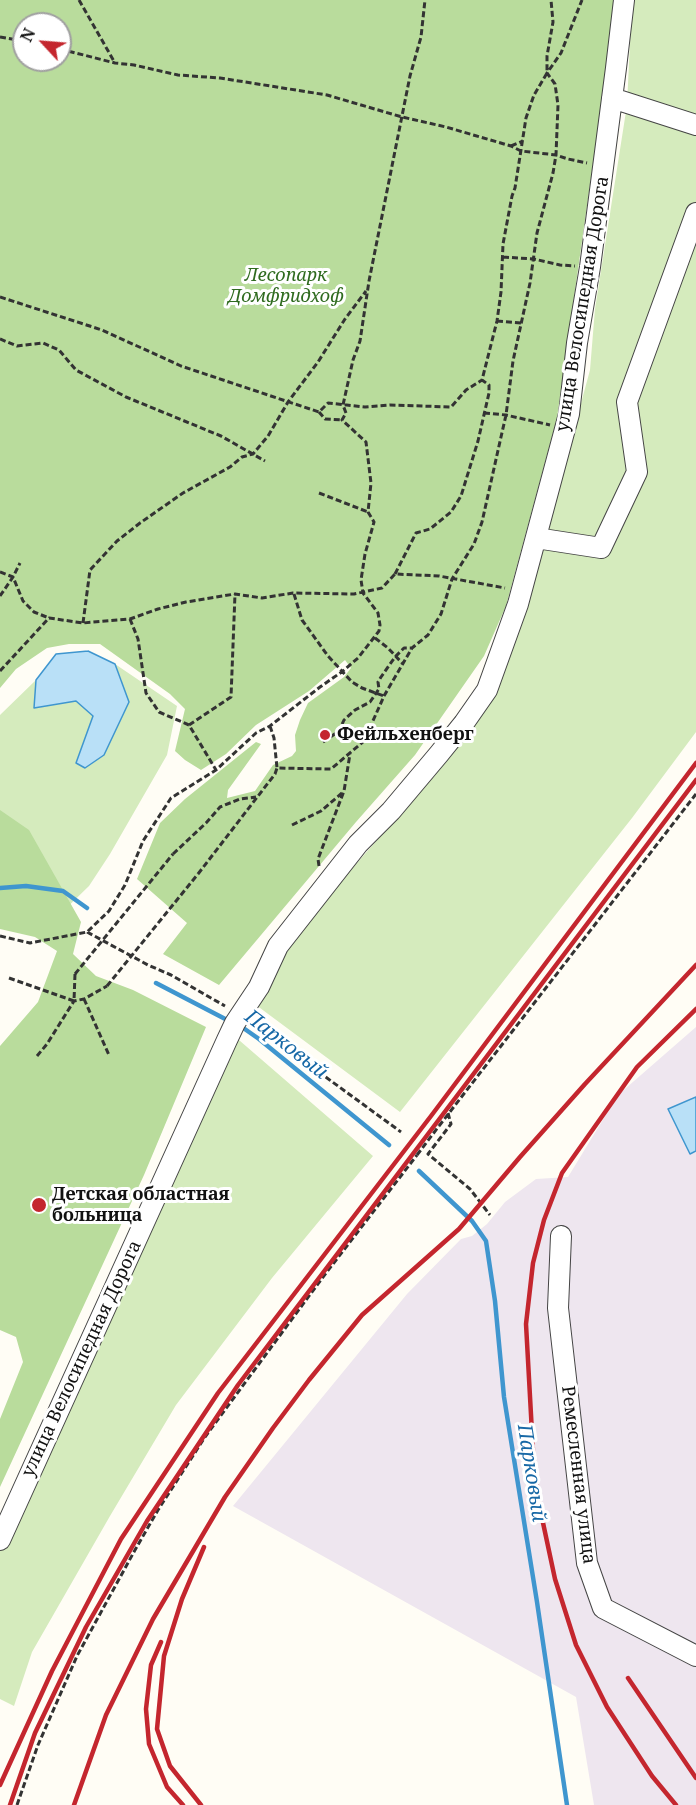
<!DOCTYPE html>
<meta charset="utf-8">
<style>
body{margin:0}
#map{position:relative;width:696px;height:1805px;overflow:hidden;background:#fffdf5;font-family:"Noto Serif",serif}
canvas{display:block}
.north{position:absolute;left:12px;top:12px;width:60px;height:60px;box-sizing:border-box;background:#fff;border:2px solid #a0a0a0;border-radius:50%;rotate:296deg;font-size:16px;font-weight:700;line-height:24px;text-align:center;color:#111}
.north::after{content:'';display:block;margin:auto;width:21px;height:27px;background:#c4262e;clip-path:polygon(50% 0,100% 100%,50% 72%,0 100%)}
</style>
<div id="map">
<canvas width="696" height="1805"></canvas>
<div class="north">N</div>
</div>
<script>
const ctx = document.querySelector('canvas').getContext('2d');
ctx.lineJoin = 'round';
function fillPath(path, color) { ctx.fillStyle = color; ctx.fill(path, 'evenodd'); }
const poly = rows => new Path2D(rows.map(r => 'M' + r).join(''));
function strokePath(path, color, width, dash) { ctx.strokeStyle = color; ctx.lineWidth = width; ctx.lineCap = dash ? 'butt' : 'round'; ctx.setLineDash(dash || []); ctx.stroke(path); }
function write(font, color, halo, rows, align = 'center') {
  ctx.font = font + ' "Noto Serif",serif'; ctx.lineWidth = 6; ctx.setLineDash([]); ctx.textBaseline = 'middle'; ctx.strokeStyle = halo; ctx.fillStyle = color; for (const [text, x, y, turn = 0] of rows) {
    ctx.save(); ctx.translate(x, y); ctx.rotate((+turn || 0) * Math.PI / 180); ctx.textAlign = isNaN(turn) ? turn : align; if (halo) ctx.strokeText(text, 0, 0); ctx.fillText(text, 0, 0); ctx.restore();
  }
}
const industrial = poly([
 [696,1027,696,1805,594,1805,576,1697,233,1506,407,1294,461,1239,472,1236,487,1224,505,1202,536,1179,568,1177,618,1095]
]);
const green = poly([
 [632,0,696,0,696,732,632,818,400,1112,252,1002,311,915,446,762,505,671,551,514,590,370,595,309,627,105],
 [115,664,177,706,167,755,110,854,89,886,50,924,0,911,0,715,36,680,35,708,76,701,93,716,76,763,122,681],
 [232,1034,373,1156,272,1278,176,1405,110,1516,32,1652,14,1706,0,1699,0,1548]
]);
const forest = poly([
 [0,0,614,0,606,71,557,418,506,606,484,656,415,755,356,822,219,985,163,954,187,923,137,879,160,823,185,799,256,742,261,744,228,790,227,798,255,791,273,765,292,756,296,751,295,735,300,720,308,703,344,677,351,668,345,660,309,691,256,725,226,754,201,770,185,760,175,751,185,709,170,694,100,644,69,644,47,648,16,669,0,688],
 [24,24,60,24,60,60,24,60],
 [0,810,29,830,81,922,73,954,96,976,133,990,206,1027,144,1175,0,1487,0,1419,23,1362,16,1337,0,1330,0,1046,38,1002,57,951,35,937,0,929]
]);
const water = poly([
 [88,651,115,664,129,702,104,755,85,768,76,763,93,716,76,701,34,708,36,680,56,654,88,651],
 [696,1097,696,1151,690,1154,668,1109,696,1097]
]);
const stream = poly([
 [0,888,26,886,63,891,87,908],
 [156,983,231,1022],
 [239,1025,259,1039,389,1145],
 [419,1171,472,1221,486,1241,495,1301,504,1397,537,1602,567,1805]
]);
const path = poly([
 [79,0,115,63],
 [0,37,24,41],
 [60,49,115,63,134,65,178,75,220,78,327,95,402,117,446,127,511,146,521,151,556,155,568,159,587,163],
 [511,146,523,141],
 [503,257,534,259,560,265,575,266],
 [0,297,102,330,181,366,319,412,328,403,365,407,390,405,451,407,466,390,482,380],
 [497,321,522,323],
 [0,339,17,346,43,343,59,350,76,370,126,397,221,436,265,461],
 [319,412,325,419,342,420],
 [484,413,506,415,550,425],
 [319,493,368,512],
 [0,572,13,577,20,563],
 [395,574,416,533,430,529,451,512,461,496,478,441,489,393,489,385,482,380,497,321,501,292,503,244,512,196,515,188,526,118,534,95,547,73,547,56,553,22,551,0],
 [294,594,302,620,328,656,352,682,362,688,384,696],
 [0,596,13,577,23,601,34,612,49,618],
 [130,619,138,639,146,693,159,712,189,725,216,770],
 [83,623,90,570,117,541,140,523,183,493,230,467,242,457,253,454,268,436,288,402,318,362,345,319,366,291],
 [375,638,388,648,403,664],
 [0,671,49,618,83,623,130,619,158,609,186,602,235,594,262,598,293,593,354,594,382,588,395,574,439,576,505,588],
 [189,725,231,697,235,594],
 [270,726,274,738,277,768],
 [323,742,339,731,344,720,355,710,370,702,379,689,378,682,381,677,395,657,404,648,412,648],
 [292,825,321,811,342,793],
 [173,854,206,823,220,807,240,799,256,797],
 [319,866,318,859,344,791,350,754],
 [198,874,275,774,277,768,331,769,364,741,384,696,412,648,428,635,441,614,452,579,474,544,482,522,501,437,506,415,513,361,530,283,537,233,553,173,556,155,558,105,555,84,547,73,561,53,582,0],
 [87,932,148,965,171,975,225,1006],
 [0,936,30,943,87,932,109,911,125,885,143,841,171,798,216,770,256,733,270,726,320,687,343,671,358,658,379,631,380,625,378,613,363,593,361,580,365,554,374,522,368,512,371,483,366,442,342,420,346,413,343,405,353,360,360,341,369,281,410,76,421,37,425,0],
 [9,978,74,1001,75,974],
 [84,999,109,1055],
 [253,1024,401,1132],
 [37,1056,47,1044,74,1001,84,999,107,986],
 [448,1113,451,1124,428,1154,470,1189,490,1215],
 [439,1126,696,794],
 [17,1805,38,1745,77,1656,135,1550,158,1510,205,1437,323,1277,417,1155]
]);
const minor = poly([
 [612,98,696,125],
 [536,538,601,548,637,472,627,402,696,213],
 [561,1236,558,1308,587,1563,603,1608,696,1656],
 [0,1540,227,1040,235,1023,259,987,278,946,358,844,391,811,439,754,464,723,487,690,518,604,569,414,577,343,590,267,616,68,624,0]
]);
const rail = poly([
 [161,1642,151,1665,146,1709,149,1744,167,1787,183,1805],
 [628,1678,696,1778],
 [0,1785,52,1671,121,1539,218,1393,431,1116,696,763],
 [10,1805,35,1733,86,1627,147,1521,238,1385,696,780],
 [74,1805,106,1715,153,1619,225,1497,273,1428,309,1380,362,1315,459,1229,520,1157,585,1084,696,965],
 [201,1805,170,1766,157,1729,164,1656,182,1599,204,1547],
 [676,1805,652,1776,607,1707,576,1645,555,1579,539,1504,533,1451,526,1324,533,1263,544,1220,562,1173,637,1067,696,1009]
]);
const pathBridge = poly([
 [75,974,173,854],
 [107,986,198,874],
 [417,1155,439,1126]
]);
const markers = [
 [325,735,6,"#c4262e"],
 [39,1205,8,"#c4262e"]
];
const parkNames = [
 ["Лесопарк",286,276],
 ["Домфридхоф",286,297]
];
const streetNames = [
 ["улица Велосипедная Дорога",583,304,-81],
 ["улица Велосипедная Дорога",82,1359,-65],
 ["Ремесленная улица",578,1475,83]
];
const poiNames = [
 ["Фейльхенберг",337,735],
 ["Детская областная",52,1195],
 ["больница",52,1216]
];
const waterNames = [
 ["Парковый",286,1045,38],
 ["Парковый",531,1473,81]
];
fillPath(industrial, '#eee6ef');
fillPath(green, '#d5ebbd');
fillPath(forest, '#b9dc9c');
fillPath(water, '#b9e0f7');
strokePath(water, '#3f96cf', 1.5);
strokePath(stream, '#3f96cf', 4.5);
strokePath(minor, '#444', 22);
strokePath(path, '#333', 3, [6, 3]);
strokePath(minor, '#fff', 20);
strokePath(rail, '#c4262e', 4.5);
strokePath(pathBridge, '#333', 3, [6, 3]);
for (const [x, y, r, color] of markers) { const dot = new Path2D(); dot.arc(x, y, r, 0, 2 * Math.PI); ctx.fillStyle = color; ctx.fill(dot); strokePath(dot, '#fff', 2); }
write('italic 18px', '#2f6b1f', '#fff', parkNames);
write('18px', '#111', '#fff', streetNames);
write('bold 18px', '#111', '#fff', poiNames, 'left');
write('italic 20px', '#1768a6', '#fff', waterNames);
</script>
